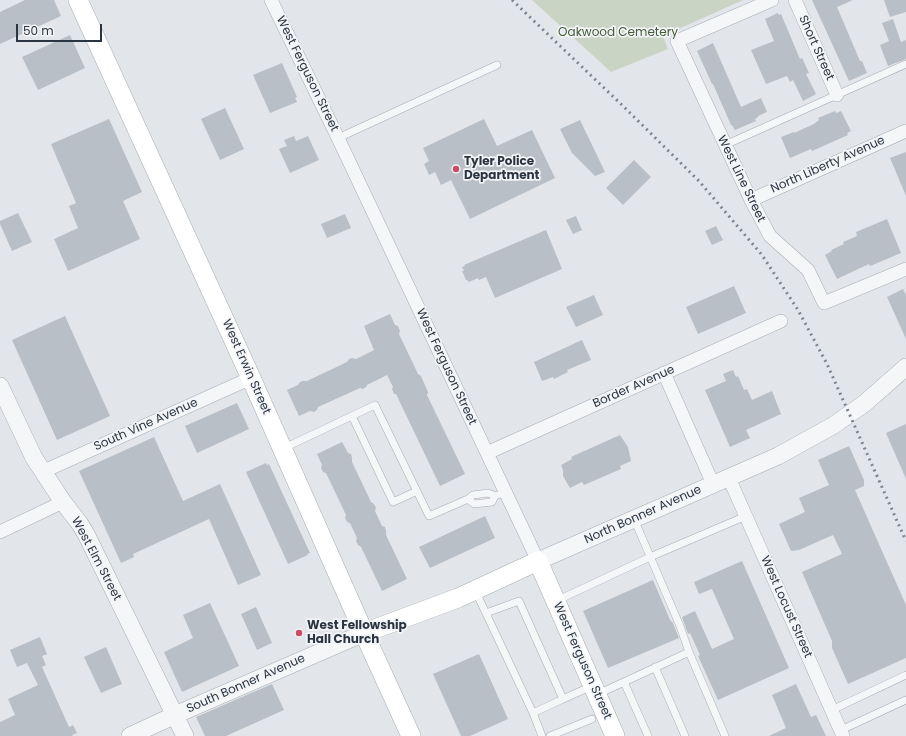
<!DOCTYPE html>
<style>
body{margin:0}
#map{position:relative;width:906px;height:736px;overflow:hidden;background:#e2e6ea;font-family:Poppins,sans-serif}
canvas{display:block}
.scale{position:absolute;left:16px;top:24px;width:86px;height:18px;box-sizing:border-box;border:2px solid #2b3541;border-top:0;padding-left:5px;font-size:12px;line-height:14px;white-space:nowrap;color:#2b3541;-webkit-text-stroke:3px #f2f4f7;paint-order:stroke}
</style>
<div id="map">
<canvas width="906" height="736"></canvas>
<div class="scale">50 m</div>
</div>
<script>
const ctx = document.querySelector('canvas').getContext('2d');
ctx.lineJoin = 'round';
function fillPath(path, color) { ctx.fillStyle = color; ctx.fill(path, 'evenodd'); }
const poly = rows => new Path2D(rows.map(r => 'M' + r).join(''));
function strokePath(path, color, width, dash) { ctx.strokeStyle = color; ctx.lineWidth = width; ctx.lineCap = dash ? 'butt' : 'round'; ctx.setLineDash(dash || []); ctx.stroke(path); }
function write(font, color, halo, rows, align = 'center') {
  ctx.font = font + ' Poppins,sans-serif'; ctx.lineWidth = 3.5; ctx.setLineDash([]); ctx.textBaseline = 'middle'; ctx.strokeStyle = halo; ctx.fillStyle = color; for (const [text, x, y, turn = 0] of rows) {
    ctx.save(); ctx.translate(x, y); ctx.rotate((+turn || 0) * Math.PI / 180); ctx.textAlign = isNaN(turn) ? turn : align; if (halo) ctx.strokeText(text, 0, 0); ctx.fillText(text, 0, 0); ctx.restore();
  }
}
const green = poly([
 [532,0,743,0,663,36,668,49,611,72]
]);
const building = poly([
 [25,0,54,0,61,16,0,44,0,12],
 [812,0,853,0,837,7,860,61,862,61,867,73,849,81],
 [884,0,906,0,906,12,890,17],
 [778,13,779,15,781,14,800,59,802,58,809,73,806,74,816,94,803,101,793,80,790,82,787,76,766,84,751,50,774,41,765,19],
 [893,19,901,42,906,40,906,59,888,66,880,45,889,41,882,23],
 [70,35,85,68,38,90,22,57],
 [713,43,741,107,761,98,767,112,758,116,758,117,755,119,756,121,735,130,732,125,731,125,713,84,712,84,697,51],
 [282,63,297,97,295,98,297,102,270,113,253,75],
 [225,108,244,149,220,160,201,119],
 [835,111,836,113,841,111,851,131,847,133,848,135,812,151,811,149,790,158,781,137,794,132,794,133,814,124,819,120,818,118],
 [109,119,142,192,123,201,140,239,68,271,54,239,78,228,69,206,76,203,51,144],
 [484,119,497,146,532,130,555,178,470,219,451,180,441,185,435,172,429,175,424,164,429,161,423,148],
 [580,120,605,172,595,176,572,153,560,129],
 [294,136,296,141,308,136,319,160,290,173,279,149,287,146,284,140],
 [906,152,906,196,890,158],
 [634,160,651,177,623,205,606,188],
 [18,213,32,242,12,251,0,224,0,221],
 [345,214,351,228,327,238,321,224],
 [576,216,582,230,573,234,566,220],
 [887,219,901,253,870,266,869,264,837,279,825,255,832,251,831,250,844,244,843,242,857,236,856,232],
 [716,226,723,240,712,245,705,231],
 [546,230,562,269,495,298,486,277,479,280,478,278,469,282,467,280,466,280,462,271,464,271,462,267,465,266,464,265],
 [734,286,746,313,698,334,686,307],
 [903,289,906,295,906,339,887,297],
 [594,295,603,315,576,327,566,307],
 [390,314,395,325,398,326,400,331,399,334,418,374,421,376,428,392,427,395,465,474,440,486,396,394,394,394,392,389,393,387,387,375,367,385,366,387,363,389,360,388,318,407,317,410,314,412,310,411,299,416,287,390,298,385,300,382,303,381,307,381,347,362,349,359,352,358,356,359,374,350,364,326],
 [65,316,110,416,57,440,12,340],
 [582,340,591,360,567,370,568,372,554,379,553,377,542,381,534,362],
 [733,370,736,377,738,376,744,390,747,389,752,400,772,391,781,414,746,430,750,438,730,447,705,390,726,381,723,374],
 [237,403,249,429,197,453,185,426],
 [906,424,906,479,886,433],
 [620,435,628,447,631,461,620,466,621,469,584,485,582,482,570,488,563,476,563,470,561,465,572,459,571,457],
 [154,437,183,501,220,484,261,575,238,585,209,519,133,554,134,557,121,563,79,471],
 [342,442,348,453,351,454,352,458,352,462,371,502,374,504,376,508,375,511,382,526,385,527,386,531,386,535,407,579,382,591,361,547,358,545,356,541,357,538,350,523,347,522,345,518,346,515,326,473,323,472,321,468,322,465,317,454],
 [849,446,864,480,864,486,855,490,906,605,906,658,848,684,832,648,832,641,802,572,842,554,833,535,799,550,791,551,779,524,805,512,799,498,829,485,818,460],
 [266,463,267,465,269,464,310,553,307,554,308,555,288,564,246,472],
 [485,516,495,538,430,568,419,547],
 [742,561,789,668,718,700,698,656,700,655,690,633,688,634,682,617,695,611,712,649,734,639,712,589,699,594,694,582],
 [653,580,671,622,672,621,679,638,608,668,583,611],
 [210,603,239,666,182,692,164,652,193,638,183,615],
 [256,607,272,643,257,650,241,614],
 [40,637,47,654,42,656,46,665,42,667,69,727,73,725,77,733,72,735,73,736,0,736,0,722,15,715,8,699,38,685,27,663,17,667,10,650],
 [106,647,122,684,101,693,84,657],
 [479,654,508,719,470,736,461,736,433,674],
 [272,684,284,710,226,736,205,736,196,717],
 [796,684,811,717,816,715,826,736,769,736,786,728,772,695]
]);
const service = poly([
 [338,138,497,65],
 [725,145,906,64],
 [352,416,393,502,417,491],
 [282,449,375,405,429,516,468,499,473,495,488,493,495,496],
 [468,499,474,504,492,502,495,496,498,495],
 [634,519,680,626,689,652,725,736],
 [475,590,533,713,542,736],
 [556,601,650,557,746,516],
 [486,613,519,601,563,699,533,713],
 [655,667,685,736],
 [624,682,648,736],
 [598,694,689,652],
 [563,699,592,686],
 [832,710,906,675],
 [841,730,906,700],
 [550,736,592,719]
]);
const minor = poly([
 [271,0,338,138,538,561],
 [772,0,677,41,751,200,770,236,808,270,824,303,906,269],
 [795,0,837,95],
 [751,200,906,131],
 [664,373,713,484],
 [487,453,781,321],
 [42,472,251,378],
 [729,478,843,736],
 [0,532,63,502]
]);
const tertiary = poly([
 [0,386,34,458,63,502,80,524,86,534,185,736],
 [538,561,778,456,834,425,865,403,906,367],
 [130,736,175,715,364,633]
]);
const secondary = poly([
 [78,0,251,378,364,633,411,736],
 [364,633,458,598,538,561,615,736]
]);
const rail = poly([
 [512,0,623,106,699,181,762,255,798,310,827,364,906,541]
]);
const markers = [
 [456,169,4,"#ca4c68"],
 [299,633,4,"#ca4c68"]
];
const parkNames = [
 ["Oakwood Cemetery",618,33]
];
const streetNames = [
 ["Short Street",816,48,66],
 ["West Ferguson Street",307,74,64],
 ["North Liberty Avenue",828,165,-24],
 ["West Line Street",741,179,64],
 ["West Erwin Street",246,367,66],
 ["West Ferguson Street",446,367,65],
 ["Border Avenue",634,387,-24],
 ["South Vine Avenue",146,425,-24],
 ["North Bonner Avenue",643,515,-24],
 ["West Elm Street",96,559,62],
 ["West Locust Street",786,607,66],
 ["West Ferguson Street",582,661,66],
 ["South Bonner Avenue",246,684,-24]
];
const poiNames = [
 ["Tyler Police",464,162],
 ["Department",464,176],
 ["West Fellowship",307,626],
 ["Hall Church",307,640]
];
fillPath(green, '#c9d4c4');
fillPath(building, '#b9bfc7');
strokePath(service, '#a7adb4', 8);
strokePath(minor, '#a7adb4', 14);
strokePath(tertiary, '#a7adb4', 18);
strokePath(secondary, '#a7adb4', 20);
strokePath(service, '#f5f6f8', 7);
strokePath(minor, '#f5f6f8', 13);
strokePath(tertiary, '#f5f6f8', 17);
strokePath(secondary, '#fff', 19);
strokePath(rail, '#7c8693', 3, [2, 4]);
for (const [x, y, r, color] of markers) { const dot = new Path2D(); dot.arc(x, y, r, 0, 2 * Math.PI); ctx.fillStyle = color; ctx.fill(dot); strokePath(dot, '#f2f4f7', 1.5); }
write('12px', '#425d38', '#f2f4f7', parkNames);
write('12px', '#2b3541', '#f2f4f7', streetNames);
write('bold 12px', '#2b3541', '#f2f4f7', poiNames, 'left');
</script>
